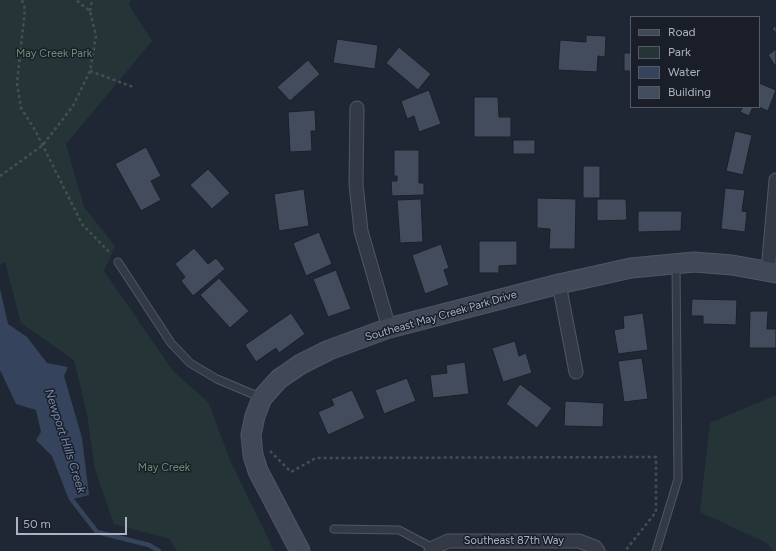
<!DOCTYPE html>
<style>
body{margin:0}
#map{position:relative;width:776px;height:551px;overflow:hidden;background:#202734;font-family:Figtree,sans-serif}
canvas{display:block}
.legend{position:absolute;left:630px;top:16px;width:130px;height:92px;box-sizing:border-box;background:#191e29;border:1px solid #545a66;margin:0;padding:5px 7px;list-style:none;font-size:12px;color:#adb3c2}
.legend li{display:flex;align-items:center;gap:8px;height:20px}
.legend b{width:20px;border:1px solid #545a66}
.scale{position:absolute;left:16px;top:517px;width:111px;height:18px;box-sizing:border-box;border:2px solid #adb3c2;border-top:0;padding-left:5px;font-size:12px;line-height:14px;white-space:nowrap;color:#adb3c2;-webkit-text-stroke:3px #191e29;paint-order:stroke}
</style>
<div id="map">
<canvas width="776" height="551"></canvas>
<ul class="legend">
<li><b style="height:5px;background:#414857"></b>Road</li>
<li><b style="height:11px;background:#253537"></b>Park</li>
<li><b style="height:11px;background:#36435c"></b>Water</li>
<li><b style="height:11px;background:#434c5c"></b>Building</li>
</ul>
<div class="scale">50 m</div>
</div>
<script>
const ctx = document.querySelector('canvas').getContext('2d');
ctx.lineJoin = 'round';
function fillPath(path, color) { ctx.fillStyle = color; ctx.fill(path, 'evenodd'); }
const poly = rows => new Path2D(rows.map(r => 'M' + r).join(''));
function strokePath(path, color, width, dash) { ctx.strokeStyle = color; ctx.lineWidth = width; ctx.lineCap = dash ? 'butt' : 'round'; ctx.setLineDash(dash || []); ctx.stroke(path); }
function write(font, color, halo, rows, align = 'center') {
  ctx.font = font + ' Figtree,sans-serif'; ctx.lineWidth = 3; ctx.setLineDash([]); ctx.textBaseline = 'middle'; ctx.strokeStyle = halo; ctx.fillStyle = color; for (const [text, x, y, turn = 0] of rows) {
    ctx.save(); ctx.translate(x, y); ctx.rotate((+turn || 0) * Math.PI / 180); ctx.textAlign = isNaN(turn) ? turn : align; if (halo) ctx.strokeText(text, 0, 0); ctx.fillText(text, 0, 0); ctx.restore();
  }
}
const green = poly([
 [0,0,130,0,129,5,152,41,66,144,84,207,115,246,104,271,173,371,208,402,230,460,274,551,177,551,170,539,114,524,95,469,87,414,74,360,21,323,5,262,0,265],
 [776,395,776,551,773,551,767,543,700,512,710,423]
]);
const water = poly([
 [0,289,8,324,27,337,47,363,68,367,64,376,82,438,89,495,69,500,52,456,36,440,41,432,36,410,16,404,0,370]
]);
const stream = poly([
 [70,494,72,500,97,532,149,545,159,551]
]);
const building = poly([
 [776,26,776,34,772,28,776,26],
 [586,35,606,36,605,57,598,56,597,72,558,70,560,40,586,42,586,35],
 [337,39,378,45,375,69,333,63,337,39],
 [399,47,431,74,418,90,386,63,399,47],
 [776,49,776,67,768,55,776,49],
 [624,53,631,53,631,71,624,71,624,53],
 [308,60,320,74,290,101,277,87,308,60],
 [759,83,776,90,768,111,759,107,759,83],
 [429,90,441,124,419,132,414,116,407,119,401,101,429,90],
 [474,97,498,97,499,117,511,117,511,137,474,137,474,97],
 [743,107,753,107,749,116,740,112,743,107],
 [315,110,316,131,311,131,312,151,290,152,288,112,315,110],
 [735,131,752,135,743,175,726,171,735,131],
 [513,140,535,140,535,154,513,154,513,140],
 [146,147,161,176,151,181,161,200,141,211,115,164,146,147],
 [394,150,419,150,419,183,424,183,424,195,392,196,391,181,397,181,397,176,394,176,394,150],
 [583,166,600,166,600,198,583,198,583,166],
 [208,169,230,193,212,209,190,185,208,169],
 [725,188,745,190,742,211,747,212,745,232,721,229,725,188],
 [304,189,309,226,279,231,274,194,304,189],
 [537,198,576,199,575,249,549,249,550,229,537,228,537,198],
 [421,199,423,242,400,243,397,200,421,199],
 [597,199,626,199,627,220,597,221,597,199],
 [638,211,682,211,681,231,638,232,638,211],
 [319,232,332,264,306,276,293,243,319,232],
 [479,241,517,241,517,265,499,266,499,273,479,273,479,241],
 [441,244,449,268,444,270,449,285,425,294,412,255,441,244],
 [194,248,208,264,216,258,225,269,193,296,181,281,185,277,175,264,194,248],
 [336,270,351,309,328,317,313,279,336,270],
 [219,278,249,311,230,328,200,295,219,278],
 [692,299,737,300,736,325,703,324,703,316,691,316,692,299],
 [750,311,768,311,767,329,776,329,776,348,749,348,750,311],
 [291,313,305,334,279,353,276,348,256,362,245,345,291,313],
 [643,313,648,350,618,354,614,330,624,328,623,316,643,313],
 [515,341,519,356,526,353,532,373,503,382,492,348,515,341],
 [642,358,648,399,624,402,618,361,642,358],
 [465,362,469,394,433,398,430,375,447,373,446,365,465,362],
 [407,378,416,401,384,414,375,390,407,378],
 [520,384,552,408,537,428,506,404,520,384],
 [352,390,365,418,328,435,318,412,334,405,331,399,352,390],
 [565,401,604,403,603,427,564,426,565,401]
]);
const path = poly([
 [22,0,25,9,17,83,21,108,35,130,82,224,111,254],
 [90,11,92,0],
 [90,71,133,87],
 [0,176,42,146,73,106,90,71,96,36,90,11,76,0],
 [270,451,291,472,316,458,656,457,656,512,625,551]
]);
const lane = poly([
 [118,262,171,343,190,363,217,379,262,398],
 [334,529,399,530,433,548],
 [656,551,678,479,676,265]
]);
const street = poly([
 [357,108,356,184,361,231,389,328],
 [768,271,776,180],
 [559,284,576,372],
 [431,551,433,548,448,541,579,541,595,547,598,551]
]);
const secondary = poly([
 [300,551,258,471,253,455,251,435,255,416,262,398,279,379,301,364,329,350,389,328,559,284,631,268,694,262,732,265,776,273]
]);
const parkNames = [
 ["May Creek Park",54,54],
 ["May Creek",164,468]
];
const streetNames = [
 ["Southeast May Creek Park Drive",441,316,-16],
 ["Southeast 87th Way",514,541]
];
const waterNames = [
 ["Newport Hills Creek",65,441,72]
];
fillPath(green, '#253537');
fillPath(water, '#36435c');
strokePath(stream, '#36435c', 4.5);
fillPath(building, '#434c5c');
strokePath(building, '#1b202b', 1);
strokePath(lane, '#515663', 9);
strokePath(street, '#515663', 15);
strokePath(secondary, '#515663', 21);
strokePath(path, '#415055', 2.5, [3, 3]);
strokePath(lane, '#333945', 7);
strokePath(street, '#333945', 13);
strokePath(secondary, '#414857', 19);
write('11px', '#679073', '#191e29', parkNames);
write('11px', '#adb3c2', '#191e29', streetNames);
write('italic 12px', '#7688a9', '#191e29', waterNames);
</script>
